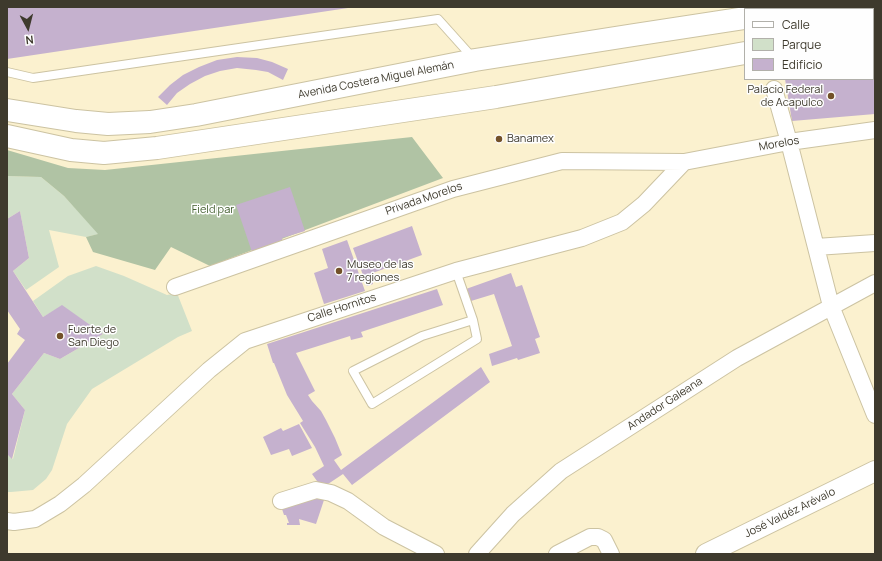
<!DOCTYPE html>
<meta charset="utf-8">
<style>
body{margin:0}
#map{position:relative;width:882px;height:561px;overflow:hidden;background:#fbf1cf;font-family:Manrope,sans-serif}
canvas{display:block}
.frame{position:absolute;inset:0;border:8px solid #3e3a2d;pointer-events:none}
.legend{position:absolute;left:744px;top:8px;width:130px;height:72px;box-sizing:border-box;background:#fefefe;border:1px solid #b1b0aa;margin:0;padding:5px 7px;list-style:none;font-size:12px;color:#3e3a2d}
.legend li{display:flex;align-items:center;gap:8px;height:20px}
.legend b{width:20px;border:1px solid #b1b0aa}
.north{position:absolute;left:8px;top:8px;width:40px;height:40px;-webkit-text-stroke:3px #fefefe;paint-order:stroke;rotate:173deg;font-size:11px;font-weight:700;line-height:16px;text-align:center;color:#3e3a2d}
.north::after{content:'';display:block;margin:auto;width:14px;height:18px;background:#3e3a2d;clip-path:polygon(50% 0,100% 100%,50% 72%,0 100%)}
</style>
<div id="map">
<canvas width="882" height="561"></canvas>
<div class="frame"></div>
<ul class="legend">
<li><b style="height:5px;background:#fff"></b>Calle</li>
<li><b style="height:11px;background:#d1e0c9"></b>Parque</li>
<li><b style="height:11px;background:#c5b1ce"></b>Edificio</li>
</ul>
<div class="north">N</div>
</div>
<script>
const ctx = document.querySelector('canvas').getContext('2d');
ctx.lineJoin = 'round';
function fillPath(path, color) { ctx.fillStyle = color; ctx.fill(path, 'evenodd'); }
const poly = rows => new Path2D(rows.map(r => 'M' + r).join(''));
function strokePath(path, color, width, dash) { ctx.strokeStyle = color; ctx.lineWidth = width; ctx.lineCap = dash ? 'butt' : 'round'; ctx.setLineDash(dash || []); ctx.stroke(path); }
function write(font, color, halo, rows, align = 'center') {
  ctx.font = font + ' Manrope,sans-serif'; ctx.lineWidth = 3; ctx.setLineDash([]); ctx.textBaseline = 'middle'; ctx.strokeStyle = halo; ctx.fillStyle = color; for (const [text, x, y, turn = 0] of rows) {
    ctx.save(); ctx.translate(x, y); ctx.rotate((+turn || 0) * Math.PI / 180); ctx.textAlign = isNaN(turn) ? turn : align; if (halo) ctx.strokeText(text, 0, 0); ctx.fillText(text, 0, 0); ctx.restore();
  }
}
const green = poly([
 [7,176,41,177,64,196,99,234,86,237,49,230,59,267,26,290,13,271,29,258,20,211,7,219],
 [96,266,124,276,167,295,177,293,192,331,178,337,92,389,67,424,52,470,46,479,33,490,11,492,7,492,7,454,13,459,25,410,12,394,44,353,60,359,103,334,62,306,43,317,33,301,68,276]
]);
const forest = poly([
 [412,137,443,178,210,266,171,247,155,270,93,252,86,237,98,234,64,196,41,177,7,176,7,150,68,168,105,170]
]);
const building = poly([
 [7,7,348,7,348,8,7,59],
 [873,44,875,44,875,114,792,121,785,79,873,79],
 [237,57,257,58,272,62,288,69,283,80,268,72,256,70,237,68,220,71,205,76,190,84,177,93,167,105,158,97,170,85,183,75,199,67,217,60],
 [290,187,305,231,282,238,283,242,252,252,236,205],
 [20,211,29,258,13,271,43,317,62,305,103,334,60,359,44,353,12,394,25,410,12,459,7,454,7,364,25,340,17,334,20,329,7,310,7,219],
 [412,226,422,255,370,274,373,284,367,286,353,248],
 [347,240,365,291,324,304,314,273,328,268,322,249],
 [511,273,516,287,522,285,540,337,535,339,540,353,518,360,517,358,492,366,489,354,512,346,494,294,471,301,466,289],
 [437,289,443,305,361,332,363,337,351,340,350,336,296,353,315,391,308,395,312,401,321,411,326,420,335,438,342,455,334,460,341,470,481,367,490,382,352,485,343,474,322,488,312,474,324,466,315,447,300,423,303,421,287,395,274,363,273,363,267,344],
 [299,424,312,448,292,456,289,449,271,455,263,437,281,428,283,431],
 [305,495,324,500,316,524,299,519,300,525,287,525,287,523,289,523,286,515,284,515,280,503]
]);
const service = poly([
 [7,72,33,78,438,19,473,58],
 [456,271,473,320,477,339,372,404,353,371,422,336,473,320]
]);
const minor = poly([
 [774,89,789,142,831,306,875,415],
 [816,247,875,243],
 [175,287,453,189,562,161,684,162,789,142,875,130],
 [281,501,316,490,331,493,348,501,384,527,436,554],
 [7,521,14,522,35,519,60,504,84,485,209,370,245,341,456,271,582,238,622,222,644,204,684,162],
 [477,554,513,514,561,471,737,358,875,283],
 [557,554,590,537,598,537,604,540,611,554]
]);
const tertiary = poly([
 [706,554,875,471]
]);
const primary = poly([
 [800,9,808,7],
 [873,24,875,24],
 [7,110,76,121,108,124,150,122,196,115,475,60,634,35,745,18],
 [7,136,71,150,104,153,157,148,496,97,745,53]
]);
const markers = [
 [831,96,4,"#735129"],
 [499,139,4,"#735129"],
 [339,271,4,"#735129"],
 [60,336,4,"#735129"]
];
const streetNames = [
 ["Avenida Costera Miguel Alemán",376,80,-11],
 ["Morelos",779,144,-10],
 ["Privada Morelos",424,199,-19],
 ["Calle Hornitos",342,308,-18],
 ["Andador Galeana",665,404,-33],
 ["José Valdéz Arévalo",790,513,-26]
];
const poiNames = [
 ["Palacio Federal",823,90,"right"],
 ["de Acapulco",823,103,"right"],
 ["Banamex",507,139],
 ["Museo de las",347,265],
 ["7 regiones",347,278],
 ["Fuerte de",68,330],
 ["San Diego",68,343]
];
const parkNames = [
 ["Field par",213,210]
];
fillPath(green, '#d1e0c9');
fillPath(forest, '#b0c3a4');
fillPath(building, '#c5b1ce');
strokePath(service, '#ccc3a2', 10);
strokePath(minor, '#ccc3a2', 18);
strokePath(tertiary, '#ccc3a2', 22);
strokePath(primary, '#ccc3a2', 24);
strokePath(service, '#fff', 8);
strokePath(minor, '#fff', 16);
strokePath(tertiary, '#fff', 20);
strokePath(primary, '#fff', 22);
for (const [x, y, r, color] of markers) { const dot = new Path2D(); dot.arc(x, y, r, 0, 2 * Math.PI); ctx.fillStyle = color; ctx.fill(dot); strokePath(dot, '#fefefe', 1.5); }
write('11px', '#3e3a2d', '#fefefe', streetNames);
write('11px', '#3e3a2d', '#fefefe', poiNames, 'left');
write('11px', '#425e2f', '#fefefe', parkNames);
</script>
